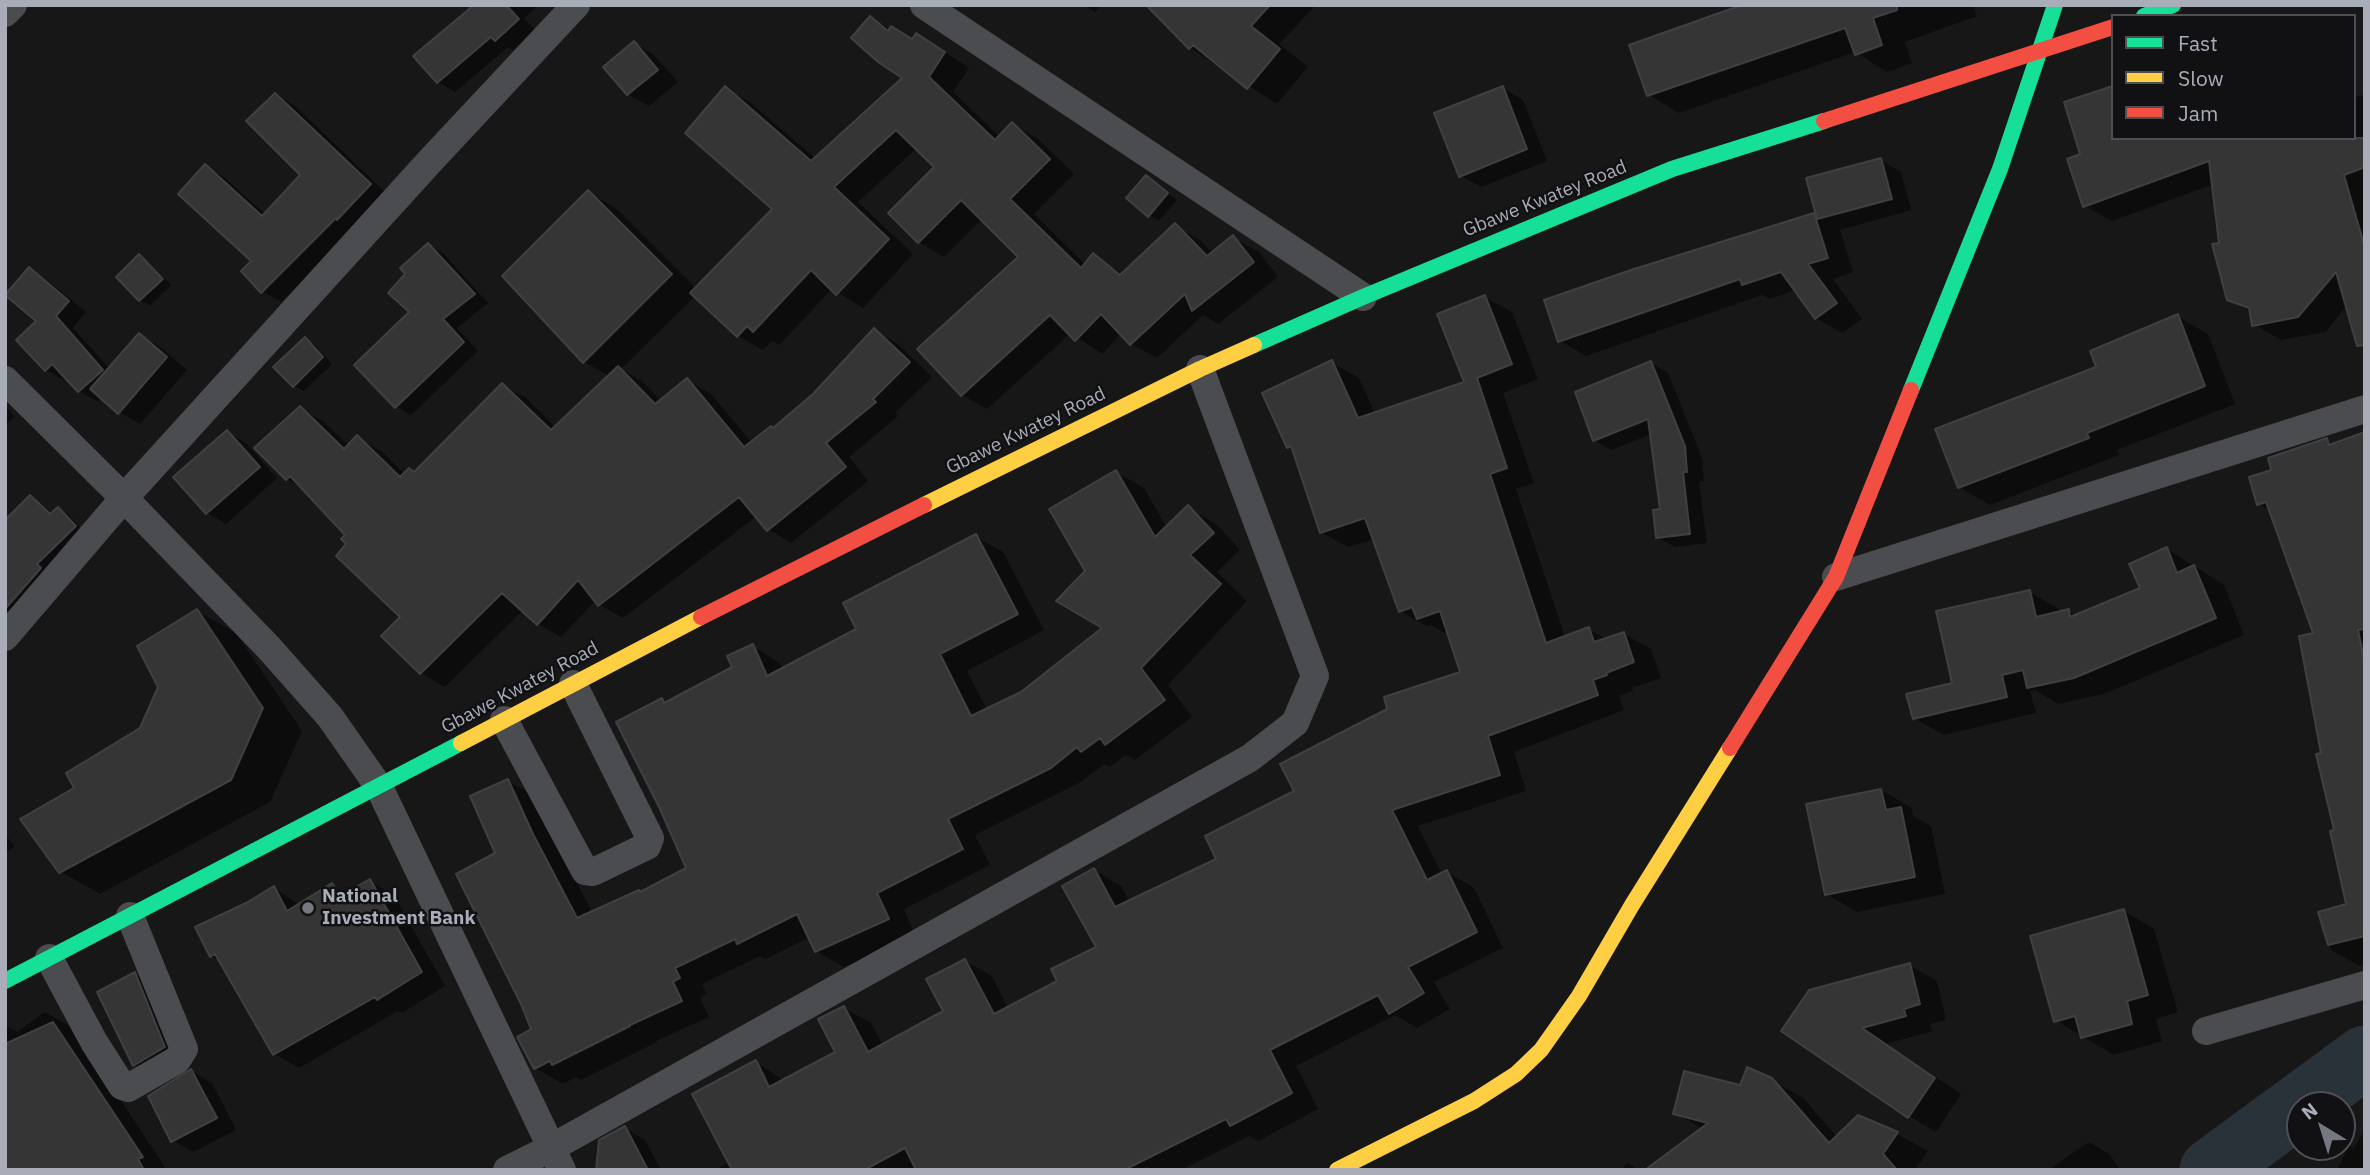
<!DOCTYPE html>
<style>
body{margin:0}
#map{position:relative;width:2370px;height:1175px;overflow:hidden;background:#171717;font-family:"IBM Plex Sans",sans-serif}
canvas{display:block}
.frame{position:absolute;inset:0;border:7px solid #a8adb8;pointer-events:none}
.legend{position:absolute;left:2111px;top:14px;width:245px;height:126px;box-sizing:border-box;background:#111113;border:2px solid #4d4f55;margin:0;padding:9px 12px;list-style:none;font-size:21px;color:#a8adb8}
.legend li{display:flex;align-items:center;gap:14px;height:35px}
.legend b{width:35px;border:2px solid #4d4f55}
.north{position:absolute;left:2286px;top:1091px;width:70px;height:70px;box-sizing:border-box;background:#111113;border:2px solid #4d4f55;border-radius:50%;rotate:322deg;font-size:19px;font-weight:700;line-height:28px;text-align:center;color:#a8adb8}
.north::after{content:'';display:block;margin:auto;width:24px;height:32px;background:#757880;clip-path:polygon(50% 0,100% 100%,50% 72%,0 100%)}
</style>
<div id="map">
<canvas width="2370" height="1175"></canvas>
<div class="frame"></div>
<ul class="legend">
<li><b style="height:9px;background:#16e098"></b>Fast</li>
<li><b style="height:9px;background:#ffcf43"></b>Slow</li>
<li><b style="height:9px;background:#f24e42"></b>Jam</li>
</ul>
<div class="north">N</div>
</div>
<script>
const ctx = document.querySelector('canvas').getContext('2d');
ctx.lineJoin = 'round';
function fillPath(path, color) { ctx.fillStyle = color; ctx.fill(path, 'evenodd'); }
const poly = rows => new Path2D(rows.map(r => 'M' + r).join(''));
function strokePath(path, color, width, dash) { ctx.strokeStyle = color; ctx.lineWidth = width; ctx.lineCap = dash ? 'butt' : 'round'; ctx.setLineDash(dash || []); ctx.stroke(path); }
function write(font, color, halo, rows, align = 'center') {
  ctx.font = font + ' "IBM Plex Sans",sans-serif'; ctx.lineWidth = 5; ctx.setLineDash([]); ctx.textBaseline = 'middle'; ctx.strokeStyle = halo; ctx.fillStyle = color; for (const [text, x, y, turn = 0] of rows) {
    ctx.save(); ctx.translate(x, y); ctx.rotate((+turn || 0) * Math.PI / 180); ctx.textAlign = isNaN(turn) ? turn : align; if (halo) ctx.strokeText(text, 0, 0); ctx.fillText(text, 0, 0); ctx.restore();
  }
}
const shadow = poly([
 [471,5,539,5,524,18,535,30,513,50,508,47,455,92,438,82,473,8],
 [1084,5,1101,5,1095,12],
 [1162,5,1316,5,1279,44,1308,67,1277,104,1190,48],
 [1747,5,1973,5,1977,16,1905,42,1912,63,1887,72,1855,52,1679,113,1649,95],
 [870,19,913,40,942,50,969,68,953,92,1000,137,1012,124,1038,139,1074,174,1034,214,1086,265,1093,255,1123,274,1175,226,1200,240,1213,253,1233,238,1259,252,1278,277,1218,324,1203,315,1157,358,1131,344,1122,333,1102,354,1071,333,987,409,962,395,1021,257,982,219,944,257,919,242,890,213,936,167,917,148,858,202,913,254,863,308,832,289,779,345,772,341,763,350,738,336,696,295,621,369,642,381,661,401,687,380,711,394,752,443,774,429,814,395,874,330,898,344,932,377,895,413,898,416,849,457,868,481,791,543,768,529,757,516,623,618,600,605,596,600,561,637,538,624,523,610,445,687,421,673,384,636,403,617,349,544,347,535,306,490,287,479,300,408,324,422,349,446,357,438,381,451,405,474,416,473,502,385,526,398,556,428,609,376,584,362,588,192,617,209,697,289,774,208,726,89,751,103,816,159,905,77],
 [634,43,654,55,678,82,649,106,628,94,605,67],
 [1503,88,1523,100,1547,161,1481,187,1460,175],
 [2365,94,2365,339,2347,305,2326,332,2281,340,2253,324,2251,312,2228,299,2214,184,2112,221,2085,206,2113,138,2354,138,2354,98],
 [276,95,295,106,388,195,281,302,262,291,254,261,205,166,224,177,266,215,303,175],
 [1881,160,1901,172,1911,210,1840,230,1853,272,1833,279,1862,319,1842,333,1816,318,1796,290,1770,299,1762,295,1586,356,1560,341,1814,215,1819,218],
 [1146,177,1177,200,1159,221,1149,215],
 [429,245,443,253,488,303,457,328,478,351,411,415,396,406,411,312],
 [139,257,149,262,171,285,150,306,140,300],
 [29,269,47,280,86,312,73,328,110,369,140,335,160,347,187,370,140,424,119,412,102,398,98,402,79,391,67,378,64,380,46,370],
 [1484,297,1512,312,1538,379,1503,393,1534,483,1516,489,1565,637,1588,629,1607,639,1624,634,1651,649,1661,678,1632,688,1633,691,1619,696,1624,710,1514,752,1526,791,1418,826,1442,874,1447,872,1474,888,1503,948,1434,982,1450,1009,1417,1028,1395,1015,1296,1066,1318,1109,1258,1141,1249,1136,1181,1170,721,1170,720,1167,730,1162,756,1062,784,1081,837,1052,844,1008,871,1023,883,1046,946,1012,965,961,992,976,1008,1008,1059,981,1098,948,1094,870,1121,886,1130,902,1218,859,1296,792,1463,673,1449,632,1445,633,1431,625,1427,626,1400,611,1375,539,1348,547,1321,532,1295,450,1288,447,1331,362,1359,378,1375,414,1467,383],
 [2177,316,2208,334,2235,404,2117,450,2119,455,1990,505,1959,487,2098,368],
 [306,340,315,345,332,364,304,391,294,386],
 [1651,363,1668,373,1702,458,1704,481,1699,482,1707,543,1675,547,1657,537,1662,510,1652,434,1611,450,1594,440],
 [5,405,15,417,5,425],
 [227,432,246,443,277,478,226,524,207,513,175,477],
 [2365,434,2365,641,2343,649,2271,511,2259,504,2273,471,2327,440,2335,445],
 [1116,472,1144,488,1167,528,1188,508,1216,524,1240,550,1217,572,1247,601,1168,685,1192,717,1135,760,1126,755,1110,767,1104,764,1079,783,975,835,990,865,904,909,915,935,844,967,816,951,810,937,766,959,760,956,702,984,707,994,700,998,709,1017,656,1041,657,1042,581,1080,576,1077,563,1084,535,1068,533,1030,497,854,508,781,536,797,560,852,593,913,641,893,688,869,662,700,668,704,735,668,752,646,780,663,783,669,859,629,975,536,1003,552,1044,630,967,671,987,710,1022,694,1105,628,1087,571],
 [31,497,52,514,58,509,68,514,85,533,5,618,5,567],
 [2167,549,2224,585,2244,635,2104,694,2058,704,2035,690,2030,691,2036,713,1944,735,1914,718,1954,685,2029,592,2059,609,2060,613,2068,611,2077,616,2142,589],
 [197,611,236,633,302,731,270,802,100,894,61,872,77,789,142,729],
 [2361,651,2365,653,2365,965,2360,966,2331,950,2320,914,2348,905,2323,754],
 [1881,790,1912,808,1913,816,1931,826,1945,894,1857,912,1826,894],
 [5,835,15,846,5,855],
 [370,881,394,895,445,986,402,1013,398,1011,299,1068,275,1054,222,962,211,956,247,905,274,888,300,905,332,885,347,894],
 [2124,911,2154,929,2178,1012,2156,1019,2162,1041,2114,1055,2055,1020],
 [1909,965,1937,981,1946,1020,1930,1024,1932,1031,1886,1044,1961,1094,1936,1132,1909,1116,1783,1030],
 [135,974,155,986,185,1059,155,1076,135,1065],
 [45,1012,73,1028,167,1170,5,1170,5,1025,17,1032],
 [191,1071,212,1083,236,1130,193,1152,172,1140],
 [1771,1080,1803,1098,1837,1137,1858,1117,1897,1134,1928,1151,1915,1170,1648,1170,1703,1129,1675,1113,1741,1087],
 [625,1128,645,1140,661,1170,604,1170],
 [2365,1130,2365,1170,2337,1170,2349,1146,2354,1148],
 [2089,1142,2109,1154,2121,1170,2048,1170],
 [1627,1163,1638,1170,1621,1170]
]);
const river = poly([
 [2211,1170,2365,1057]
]);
const building = poly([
 [474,5,506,5,519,19,495,41,491,37,437,83,413,56,474,5],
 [1146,5,1270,5,1251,26,1280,49,1247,89,1193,45,1189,49,1146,5],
 [1742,5,1897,5,1897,10,1873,18,1882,45,1855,55,1845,28,1647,96,1629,45,1742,5],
 [870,16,888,31,891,26,912,39,916,33,945,52,929,77,995,140,1012,122,1050,159,1010,199,1081,268,1093,253,1120,275,1175,223,1207,256,1233,235,1254,262,1192,311,1185,294,1130,345,1101,314,1075,341,1050,315,961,396,917,349,1018,257,961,200,918,243,888,213,934,167,896,130,834,187,889,239,836,295,811,270,753,332,747,326,737,337,690,293,772,209,685,133,725,86,811,161,902,78,878,62,851,38,870,16],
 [634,41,658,70,627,95,603,67,634,41],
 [1503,86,1527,149,1459,177,1434,113,1503,86],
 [2113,86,2113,138,2365,138,2365,167,2344,175,2365,248,2365,345,2357,346,2336,272,2298,317,2252,326,2249,308,2227,300,2212,244,2219,243,2209,161,2083,207,2067,159,2080,154,2064,102,2113,86],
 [275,93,371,184,337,220,336,218,261,293,241,271,251,261,178,194,205,164,262,216,300,175,246,121,275,93],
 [1881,158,1892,199,1817,219,1806,178,1881,158],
 [1146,175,1168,193,1148,217,1126,198,1146,175],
 [588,190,672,274,583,363,502,276,588,190],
 [1814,213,1828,258,1808,264,1837,303,1815,319,1781,272,1742,285,1740,279,1558,342,1544,300,1631,270,1814,213],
 [428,243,475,294,443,319,464,342,395,408,354,365,409,312,388,293,405,274,400,268,428,243],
 [139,254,163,279,139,301,116,277,139,254],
 [29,267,69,301,56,316,103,370,78,392,52,364,45,371,16,340,36,321,5,295,29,267],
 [1485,295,1512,364,1477,378,1507,468,1490,474,1546,643,1589,627,1594,642,1624,632,1634,662,1606,673,1607,675,1593,680,1598,695,1488,736,1500,775,1392,810,1427,880,1447,870,1477,932,1408,967,1424,993,1389,1014,1378,995,1270,1050,1292,1093,1230,1126,1226,1119,1124,1170,916,1170,905,1148,864,1170,732,1170,692,1094,756,1060,769,1087,835,1052,818,1019,844,1006,868,1052,943,1011,926,979,965,959,994,1014,1057,981,1051,969,1096,947,1062,886,1094,868,1115,907,1216,859,1205,836,1294,791,1280,764,1387,709,1384,697,1460,672,1440,611,1417,619,1412,607,1399,612,1365,518,1320,533,1291,446,1287,448,1262,393,1332,360,1358,418,1464,382,1437,314,1485,295],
 [2178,314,2205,386,2087,433,2089,438,1958,488,1935,429,2096,367,2090,351,2178,314],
 [874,328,910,362,873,399,876,402,826,443,846,467,767,531,739,497,598,606,578,580,537,625,502,593,420,674,381,636,400,617,336,556,346,544,341,539,345,535,290,476,286,480,254,448,300,406,344,449,357,435,400,477,409,468,414,472,502,383,551,430,618,366,655,404,687,378,744,447,771,426,773,428,813,394,874,328],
 [139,333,167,357,118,414,90,389,139,333],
 [305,337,323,357,293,387,273,367,305,337],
 [1651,361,1685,446,1687,472,1683,472,1690,534,1656,538,1653,510,1660,509,1648,419,1593,441,1575,392,1651,361],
 [227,430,260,467,206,514,173,477,227,430],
 [2365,432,2365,629,2358,630,2365,665,2365,936,2328,945,2318,912,2346,904,2330,831,2334,830,2316,754,2321,753,2299,636,2313,633,2266,502,2257,505,2249,477,2271,470,2268,458,2327,438,2329,445,2365,432],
 [1116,470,1155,537,1188,505,1214,533,1190,555,1221,584,1141,668,1165,700,1105,745,1100,738,1081,752,1077,747,1051,768,948,819,963,849,877,893,889,919,815,952,797,914,737,944,735,939,675,968,680,978,673,982,682,1001,630,1025,630,1026,552,1065,550,1061,534,1069,517,1037,531,1029,521,1004,456,874,495,853,470,796,508,779,533,834,577,918,639,890,640,892,686,868,660,809,616,722,662,698,664,703,732,667,727,656,753,644,767,676,856,629,843,603,976,534,1018,614,940,654,971,716,1021,692,1102,628,1056,601,1085,571,1049,509,1116,470],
 [30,495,50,514,58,507,76,526,37,564,41,568,5,609,5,520,30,495],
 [2167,547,2177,573,2194,565,2216,618,2074,678,2027,688,2023,670,2002,675,2007,697,1913,719,1906,694,1952,683,1936,611,2030,590,2036,617,2069,609,2070,617,2140,588,2129,564,2167,547],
 [197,609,263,708,231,780,59,873,20,819,74,788,66,773,140,728,158,687,137,646,197,609],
 [1881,789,1886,810,1901,807,1915,877,1825,895,1806,804,1881,789],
 [370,879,422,972,377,1000,375,997,273,1055,215,954,210,957,195,927,246,903,274,886,287,911,332,883,340,896,370,879],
 [2124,909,2148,995,2127,1001,2132,1024,2081,1038,2075,1016,2054,1022,2030,936,2124,909],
 [1910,963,1920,1004,1904,1009,1906,1016,1862,1028,1935,1078,1908,1118,1781,1031,1809,990,1910,963],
 [135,972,165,1047,133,1066,97,992,135,972],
 [53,1022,143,1157,138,1159,144,1170,5,1170,5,1044,53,1022],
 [1747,1067,1772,1078,1829,1143,1858,1115,1898,1132,1883,1154,1897,1170,1645,1170,1708,1123,1673,1114,1684,1071,1740,1085,1747,1067],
 [191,1069,217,1118,171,1142,148,1096,191,1069],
 [625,1126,648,1170,596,1170,599,1140,625,1126]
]);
const street = poly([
 [924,5,1363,297],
 [5,13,13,5],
 [5,380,124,498,269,648,330,717,379,787,562,1170],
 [1836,577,2365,409],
 [5,637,124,498,431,160,576,5],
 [504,720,585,871,593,872,647,846,650,838,573,684],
 [49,958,94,1042,122,1086,128,1088,177,1060,184,1049,130,916],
 [2206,1031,2365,985],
 [507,1170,551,1148,1250,758,1295,723,1315,676,1200,369]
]);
const fast = poly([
 [2144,16,2173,5],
 [1254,345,1363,297,1672,169,1824,121],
 [1911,390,2000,169,2055,5],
 [5,981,461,743]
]);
const slow = poly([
 [924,505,1200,369,1254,345],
 [461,743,701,617],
 [1337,1170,1474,1101,1516,1074,1541,1050,1579,996,1632,905,1730,748]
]);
const jam = poly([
 [1824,121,2113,27],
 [701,617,924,505],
 [1730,748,1836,577,1911,390]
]);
const markers = [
 [308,908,7,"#757880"]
];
const streetNames = [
 ["Gbawe Kwatey Road",1545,199,-22],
 ["Gbawe Kwatey Road",1026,431,-26],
 ["Gbawe Kwatey Road",520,688,-28]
];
const poiNames = [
 ["National",322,897],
 ["Investment Bank",322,919]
];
fillPath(shadow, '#0007');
strokePath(river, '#2a3239', 63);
fillPath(building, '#353536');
strokePath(building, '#3f4043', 2);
strokePath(street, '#4b4c50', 28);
strokePath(fast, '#16e098', 16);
strokePath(slow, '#ffcf43', 16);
strokePath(jam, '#f24e42', 16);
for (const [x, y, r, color] of markers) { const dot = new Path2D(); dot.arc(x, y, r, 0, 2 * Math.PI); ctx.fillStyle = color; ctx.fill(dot); strokePath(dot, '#111113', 2.5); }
write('19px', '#a8adb8', '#111113', streetNames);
write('bold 19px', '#a8adb8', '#111113', poiNames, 'left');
</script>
